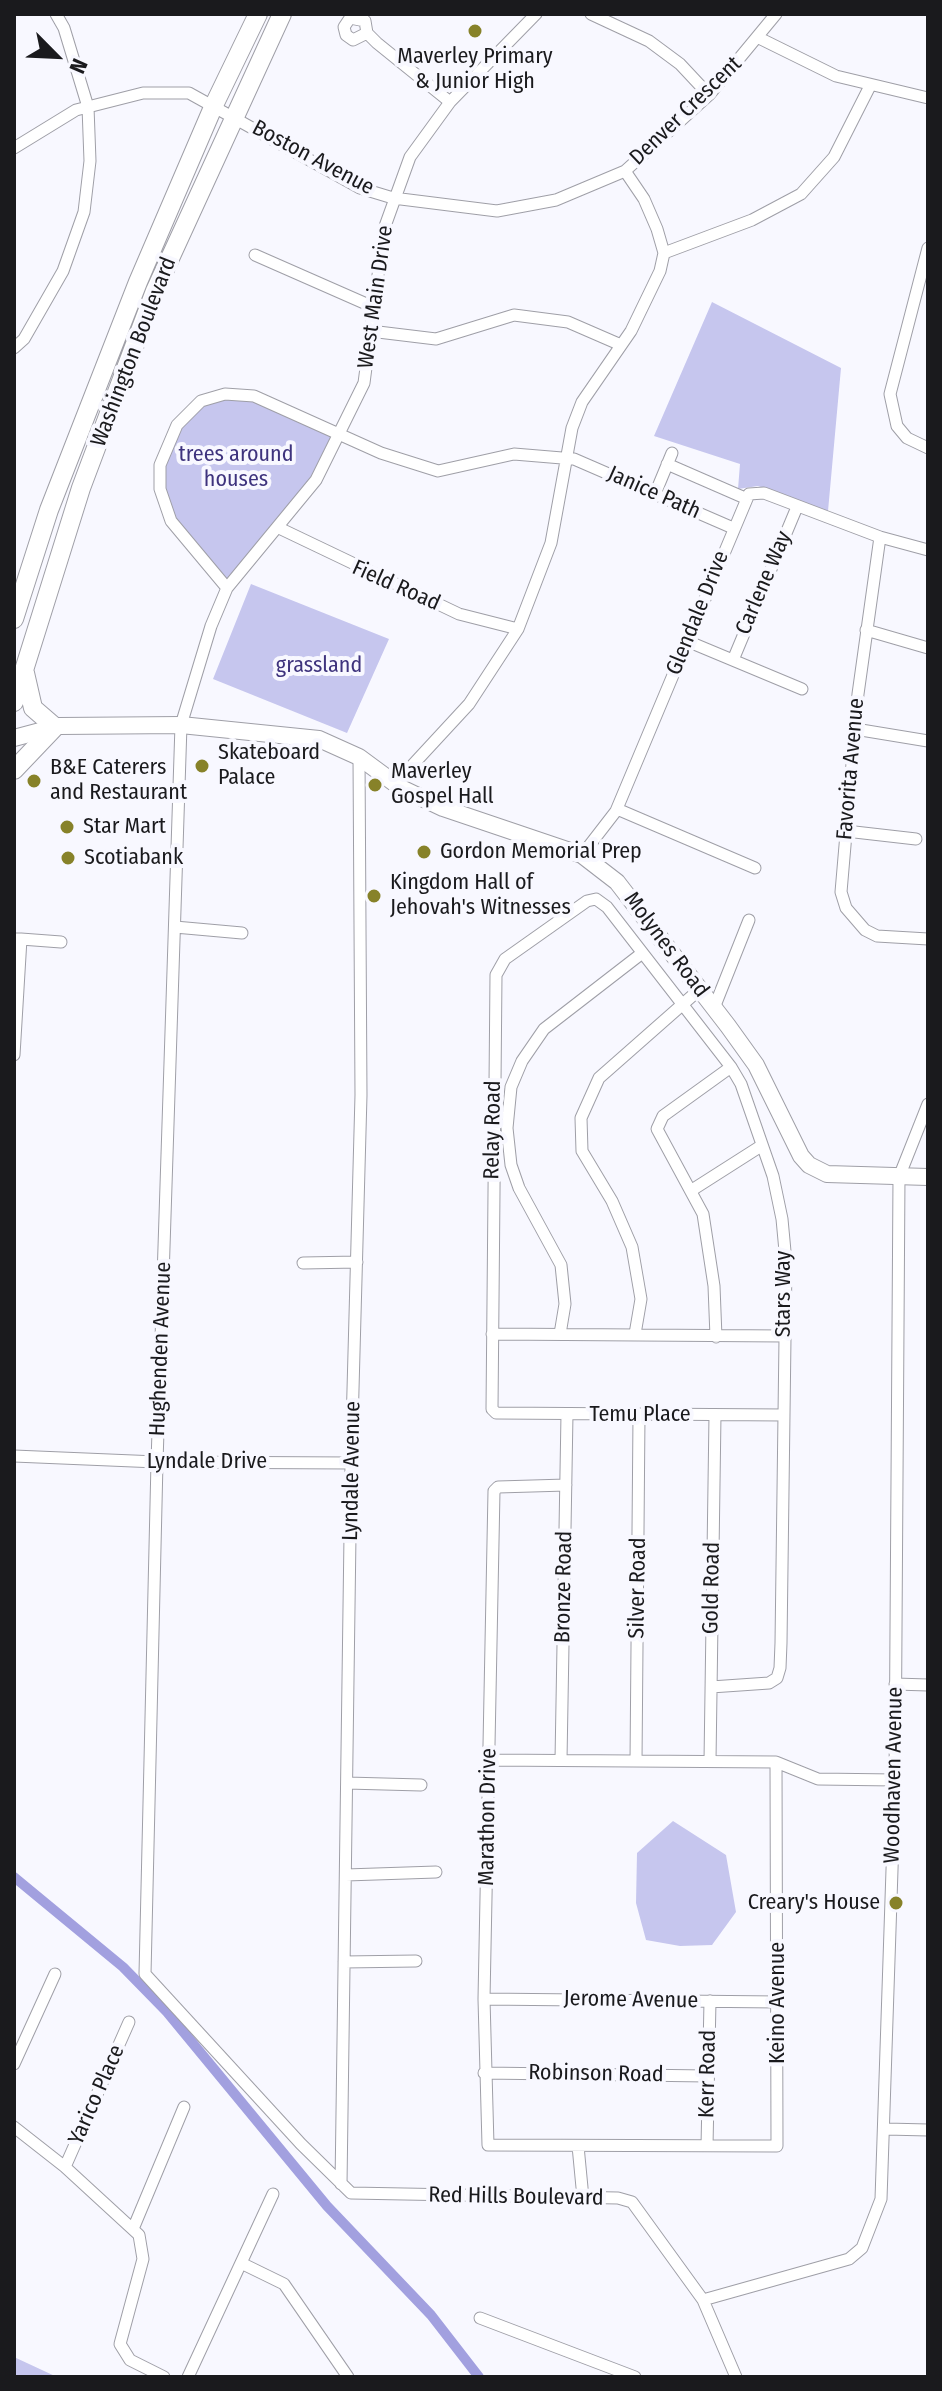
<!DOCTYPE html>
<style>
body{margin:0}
#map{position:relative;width:942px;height:2391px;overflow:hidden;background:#f8f8ff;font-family:"Fira Sans Condensed",sans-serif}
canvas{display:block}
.frame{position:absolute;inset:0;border:16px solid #1a1a1d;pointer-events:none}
.north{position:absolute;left:16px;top:16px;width:80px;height:80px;-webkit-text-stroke:6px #f8f8ff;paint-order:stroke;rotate:114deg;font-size:22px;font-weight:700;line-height:32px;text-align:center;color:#1a1a1d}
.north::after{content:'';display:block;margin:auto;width:28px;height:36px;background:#1a1a1d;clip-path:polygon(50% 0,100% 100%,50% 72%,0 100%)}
</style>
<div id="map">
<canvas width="942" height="2391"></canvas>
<div class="frame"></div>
<div class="north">N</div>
</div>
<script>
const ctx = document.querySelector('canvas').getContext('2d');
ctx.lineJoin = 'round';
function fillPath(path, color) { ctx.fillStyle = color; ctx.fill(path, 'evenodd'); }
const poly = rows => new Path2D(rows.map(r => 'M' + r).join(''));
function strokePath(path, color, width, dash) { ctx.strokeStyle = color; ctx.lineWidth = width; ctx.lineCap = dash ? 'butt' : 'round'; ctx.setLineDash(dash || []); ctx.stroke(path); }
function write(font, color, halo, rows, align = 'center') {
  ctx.font = font + ' "Fira Sans Condensed",sans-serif'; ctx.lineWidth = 8; ctx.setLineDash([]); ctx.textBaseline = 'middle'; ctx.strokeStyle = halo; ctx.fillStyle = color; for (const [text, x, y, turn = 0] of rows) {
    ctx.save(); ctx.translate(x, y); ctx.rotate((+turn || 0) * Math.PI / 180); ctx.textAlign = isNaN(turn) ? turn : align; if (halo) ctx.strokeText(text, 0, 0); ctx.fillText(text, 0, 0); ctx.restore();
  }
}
const green = poly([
 [712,302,841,368,828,511,758,486,738,489,740,464,654,436],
 [254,396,338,436,316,480,227,588,171,521,160,465,177,425,201,401],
 [251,584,389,639,347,733,213,679],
 [673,1821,726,1855,736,1912,712,1945,680,1946,646,1940,636,1903,637,1853],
 [14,2357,57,2377,14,2377]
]);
const canal = poly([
 [14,1877,123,1967,167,2012,327,2206,431,2315,479,2377]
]);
const minor = poly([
 [536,14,450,102,410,157,384,229,364,383,316,480,227,588,211,626,181,725,157,1462,145,1974,301,2144,351,2193,618,2198,632,2202,703,2300,736,2377],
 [591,14,649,41,680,64,709,95],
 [367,33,353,40,346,35,344,27,350,18,365,21,367,33,377,43,450,102],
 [759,38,836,76,928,98],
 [14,148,76,110,143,93,189,93,360,188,393,198,497,211,556,200,625,171,709,95,776,14],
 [928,248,890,394,897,426,907,438,928,448],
 [664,253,752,220,801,194,834,157,870,86],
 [255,255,371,306],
 [370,331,436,339,514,315,568,322,621,345],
 [14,348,24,339,63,271,84,212,90,161,88,107,64,28,56,14],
 [667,464,745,498],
 [655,494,672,453],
 [279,528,459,614,518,629],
 [880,537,858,694,841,892,846,908,865,930,877,936,928,939],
 [227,588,171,521,160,489,160,465,177,425,201,401,225,394,254,396,381,453,438,471,514,454,574,459,733,528],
 [866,630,928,648],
 [687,641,802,689],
 [733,660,797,507],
 [855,729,928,741],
 [395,784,469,704,518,629,551,543,572,428,582,402,631,331,660,271,664,253,657,229,644,199,625,171],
 [617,809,755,868],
 [846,831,916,839],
 [582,855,616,811,749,494,764,493,880,537,928,550],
 [175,927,242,933],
 [14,939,21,939,14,1055],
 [21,939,61,942],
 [714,1008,749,920],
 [692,1190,761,1146],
 [303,1263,357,1262],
 [492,1334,785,1336],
 [560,1334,565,1304,561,1265,519,1188,511,1165,507,1128,511,1087,522,1061,544,1029,641,954],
 [635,1334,641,1299,632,1247,612,1201,582,1151,581,1118,599,1078,700,989],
 [716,1337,714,1286,703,1214,657,1129,663,1116,731,1067],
 [14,1456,157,1462,351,1463],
 [566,1485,498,1487,494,1491,484,1999,488,2145,777,2146,776,1762],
 [895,1684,928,1685],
 [711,1687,769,1683,777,1678,780,1668,781,1643,786,1262,782,1219,773,1176,741,1084,731,1067,607,907,596,899,587,901,505,959,496,975,492,1409,496,1413,784,1415],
 [489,1760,776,1762,818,1779,895,1780],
 [561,1760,567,1414],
 [636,1761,639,1416],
 [710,1761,715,1415],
 [347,1783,421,1785],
 [346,1875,436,1872],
 [344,1962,416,1961],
 [484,1999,778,2002],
 [14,2064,55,1974],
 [484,2073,708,2076],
 [14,2127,65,2167,139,2235,143,2259,120,2344,130,2360,164,2377],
 [886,2129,928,2130],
 [578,2146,583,2198],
 [707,2146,710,2001],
 [65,2167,129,2022],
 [341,2184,351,1463,361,1095,359,757],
 [133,2229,184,2107],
 [241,2263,284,2284,348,2377],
 [703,2300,849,2259,862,2248,881,2199,895,1780,899,1177,928,1104],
 [480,2318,635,2377],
 [188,2377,273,2194]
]);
const secondary = poly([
 [14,738,59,726,181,725,319,739,359,757,401,788,443,808,582,855,617,882,728,1026,756,1065,801,1156,809,1165,827,1174,928,1177]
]);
const trunk = poly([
 [14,619,49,510,138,282,214,105,258,14],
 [14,702,81,488,155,291,282,14],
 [14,770,55,727,33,708,25,673]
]);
const markers = [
 [475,31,8,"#878229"],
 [202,766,8,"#878229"],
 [34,781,8,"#878229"],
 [375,785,8,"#878229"],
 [67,827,8,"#878229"],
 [424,852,8,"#878229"],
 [68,858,8,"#878229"],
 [374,896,8,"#878229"],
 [896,1903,8,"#878229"]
];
const poiNames = [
 ["Maverley Primary",475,57,"center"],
 ["& Junior High",475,82,"center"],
 ["Skateboard",218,753],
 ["Palace",218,778],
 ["B&E Caterers",50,768],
 ["and Restaurant",50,793],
 ["Maverley",391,772],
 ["Gospel Hall",391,797],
 ["Star Mart",83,827],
 ["Gordon Memorial Prep",440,852],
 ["Scotiabank",84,858],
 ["Kingdom Hall of",390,883],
 ["Jehovah's Witnesses",390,908],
 ["Creary's House",880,1903,"right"]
];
const streetNames = [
 ["Denver Crescent",686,111,-44],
 ["Boston Avenue",313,158,28],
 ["West Main Drive",376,297,-82],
 ["Washington Boulevard",134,352,-69],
 ["Janice Path",654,493,24],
 ["Carlene Way",764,583,-67],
 ["Field Road",396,586,24],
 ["Glendale Drive",698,613,-68],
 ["Favorita Avenue",851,769,-85],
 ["Molynes Road",666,945,53],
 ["Relay Road",493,1130,-89],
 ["Stars Way",784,1294,-90],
 ["Hughenden Avenue",161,1349,-88],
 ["Temu Place",640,1415],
 ["Lyndale Drive",207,1462],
 ["Lyndale Avenue",352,1471,-89],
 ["Bronze Road",564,1587,-89],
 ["Silver Road",638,1588,-89],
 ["Gold Road",712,1588,-89],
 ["Woodhaven Avenue",894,1775,-89],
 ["Marathon Drive",488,1817,-89],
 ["Jerome Avenue",631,2000,1],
 ["Keino Avenue",778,2003,-90],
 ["Robinson Road",596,2074,1],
 ["Kerr Road",708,2074,-89],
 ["Yarico Place",97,2095,-66],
 ["Red Hills Boulevard",516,2197,1]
];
const parkNames = [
 ["trees around",236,455],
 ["houses",236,480],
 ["grassland",319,666]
];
fillPath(green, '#c6c6ee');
strokePath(canal, '#a2a0df', 10);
strokePath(minor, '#9f9fa7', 13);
strokePath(secondary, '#9f9fa7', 18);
strokePath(trunk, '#9f9fa7', 20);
strokePath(minor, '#fff', 11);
strokePath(secondary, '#fff', 16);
strokePath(trunk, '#fff', 18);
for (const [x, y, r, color] of markers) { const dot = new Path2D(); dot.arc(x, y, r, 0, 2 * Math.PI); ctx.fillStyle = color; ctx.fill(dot); strokePath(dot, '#f8f8ff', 3); }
write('22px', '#1a1a1d', '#f8f8ff', poiNames, 'left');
write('22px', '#1a1a1d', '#f8f8ff', streetNames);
write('22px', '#3e337d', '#f8f8ff', parkNames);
</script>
